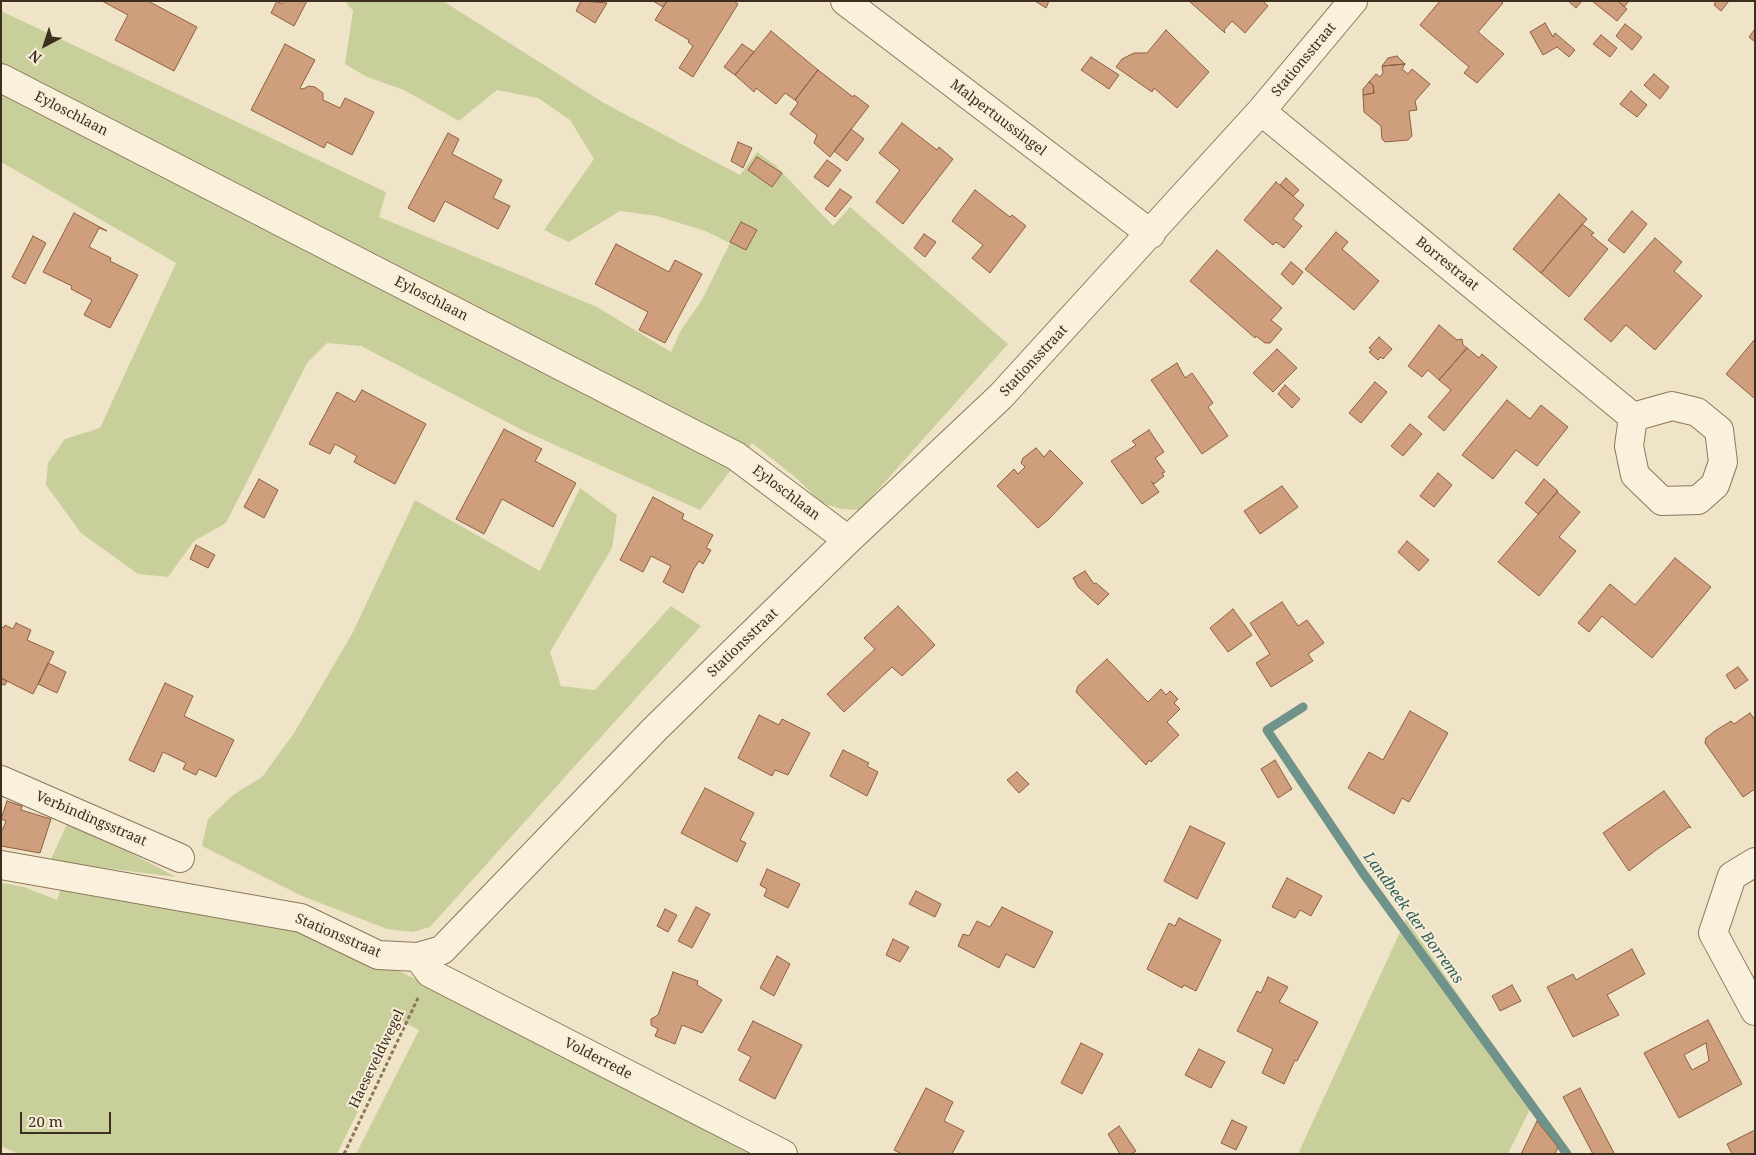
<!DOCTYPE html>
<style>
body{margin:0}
#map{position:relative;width:1756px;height:1155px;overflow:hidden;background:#f0e4c8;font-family:"Noto Serif",serif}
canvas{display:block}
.frame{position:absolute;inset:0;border:2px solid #3d2e20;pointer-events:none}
.north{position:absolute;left:20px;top:20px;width:50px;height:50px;-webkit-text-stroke:4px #f7eed8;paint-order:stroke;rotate:220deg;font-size:14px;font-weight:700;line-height:20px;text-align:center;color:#3d2e20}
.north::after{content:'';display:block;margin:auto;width:18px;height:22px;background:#3d2e20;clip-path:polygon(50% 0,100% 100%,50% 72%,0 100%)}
.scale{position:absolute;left:20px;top:1112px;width:91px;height:22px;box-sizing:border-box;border:2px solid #3d2e20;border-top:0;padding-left:6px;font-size:15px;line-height:18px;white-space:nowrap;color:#3d2e20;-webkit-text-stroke:4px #f7eed8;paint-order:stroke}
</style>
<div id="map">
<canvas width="1756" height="1155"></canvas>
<div class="frame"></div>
<div class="north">N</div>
<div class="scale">20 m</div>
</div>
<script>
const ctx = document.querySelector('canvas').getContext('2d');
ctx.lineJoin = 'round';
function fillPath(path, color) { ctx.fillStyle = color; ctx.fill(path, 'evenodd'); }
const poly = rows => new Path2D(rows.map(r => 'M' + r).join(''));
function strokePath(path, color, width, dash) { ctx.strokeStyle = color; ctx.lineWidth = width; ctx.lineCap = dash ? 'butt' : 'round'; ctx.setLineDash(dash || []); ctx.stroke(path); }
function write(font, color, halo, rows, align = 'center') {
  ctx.font = font + ' "Noto Serif",serif'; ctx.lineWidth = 4; ctx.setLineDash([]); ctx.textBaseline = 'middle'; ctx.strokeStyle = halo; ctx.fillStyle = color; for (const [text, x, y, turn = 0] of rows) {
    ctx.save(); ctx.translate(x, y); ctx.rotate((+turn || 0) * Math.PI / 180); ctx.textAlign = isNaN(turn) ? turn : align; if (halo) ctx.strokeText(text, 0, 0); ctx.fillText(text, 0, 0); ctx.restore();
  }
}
const green = poly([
 [345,1,443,1,604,103,740,175,757,152,775,165,833,226,850,207,1008,344,860,510,841,509,822,503,795,477,752,443,700,510,524,431,361,346,327,343,307,363,226,523,194,541,168,577,138,574,81,533,46,485,48,463,65,439,100,428,176,263,1,162,1,11,386,192,379,217,597,307,671,352,681,330,702,300,730,243,705,231,657,216,620,211,569,242,544,230,594,159,570,120,538,98,497,90,459,121,404,90,367,77,345,64,353,11],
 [580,488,617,515,612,548,550,652,561,686,595,690,671,606,701,626,430,927,413,932,387,929,302,896,202,846,208,819,233,795,262,777,294,733,352,634,415,500,540,571],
 [69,820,176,877,50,861],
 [1,883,24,887,57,900,62,885,299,930,395,969,454,998,749,1154,356,1154,419,1030,402,1021,337,1154,18,1154,1,1146],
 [1406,919,1533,1103,1508,1154,1298,1154]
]);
const stream = poly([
 [1303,707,1267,730,1363,873,1567,1154]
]);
const building = poly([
 [102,1,148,1,197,27,174,71,115,40,128,15,102,1],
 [277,1,282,4,284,1,307,1,294,26,271,13,277,1],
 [581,1,607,3,595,23,576,11,581,1],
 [653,1,667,1,663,7,653,1],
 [667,1,734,1,738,4,693,77,679,68,693,46,688,42,689,40,655,20,667,1],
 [1035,1,1049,1,1046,8,1035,1],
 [1189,1,1263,1,1268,6,1245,33,1232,21,1224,30,1225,33,1189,1],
 [1440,1,1500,1,1503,3,1478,32,1504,54,1477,83,1464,73,1469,67,1420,25,1440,1],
 [1568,1,1582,1,1576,8,1568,1],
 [1592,1,1618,1,1627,9,1617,21,1592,1],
 [1618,1,1629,1,1624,7,1618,1],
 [1716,1,1729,1,1721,11,1714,5,1716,1],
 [1545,23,1553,37,1555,33,1575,50,1569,57,1557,47,1543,55,1530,32,1545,23],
 [1625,24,1642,37,1632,50,1616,36,1625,24],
 [1755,29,1755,42,1749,37,1755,29],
 [1166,30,1209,72,1177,108,1154,88,1152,92,1116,67,1122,59,1134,53,1147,53,1166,30],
 [771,31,818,70,795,100,785,93,776,104,756,88,754,92,735,75,771,31],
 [1601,35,1617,48,1610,57,1593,44,1601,35],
 [285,44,315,60,300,88,303,89,309,86,315,87,323,93,323,100,340,108,345,98,374,112,352,155,327,142,324,148,251,110,285,44],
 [742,44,754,52,735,75,724,67,742,44],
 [1397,56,1405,64,1382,66,1388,58,1397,56],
 [1091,57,1119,75,1109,89,1081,70,1091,57],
 [1405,64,1402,69,1408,74,1412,69,1430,84,1415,101,1417,110,1409,111,1412,136,1408,140,1385,142,1382,139,1381,126,1364,112,1363,95,1374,93,1373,85,1369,82,1376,74,1380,77,1383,73,1382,66,1405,64],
 [818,70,853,97,854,95,869,106,830,157,814,143,817,135,790,114,798,103,795,100,818,70],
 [1654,74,1669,87,1660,99,1644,85,1654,74],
 [1369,82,1373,85,1374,93,1363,95,1363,89,1369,82],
 [1631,91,1647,105,1637,117,1620,104,1631,91],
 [902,123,937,150,939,147,953,159,903,224,876,202,900,170,879,153,902,123],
 [851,129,864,139,847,161,834,151,851,129],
 [448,133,459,139,452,154,502,180,493,198,510,206,498,229,445,201,434,222,408,208,448,133],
 [738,142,752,148,743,168,731,161,738,142],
 [757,157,782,173,772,187,748,170,757,157],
 [827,160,841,170,828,187,814,177,827,160],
 [1286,178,1299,190,1293,196,1280,185,1286,178],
 [1276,182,1304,205,1293,219,1302,226,1284,248,1276,242,1273,245,1244,220,1276,182],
 [840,189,852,197,835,217,825,209,840,189],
 [975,190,1010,217,1012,215,1026,226,990,273,972,258,983,245,952,221,975,190],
 [1559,194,1587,219,1541,273,1513,249,1559,194],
 [1632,211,1647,224,1624,253,1608,240,1632,211],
 [74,213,107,231,99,228,89,247,111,258,110,261,138,275,110,328,84,315,92,300,71,289,72,286,43,272,74,213],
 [741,222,757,230,746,250,730,242,741,222],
 [1582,224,1594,233,1591,235,1608,249,1569,297,1541,273,1582,224],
 [1336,232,1348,242,1342,249,1379,281,1354,310,1305,269,1336,232],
 [924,234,936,242,925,257,914,248,924,234],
 [33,236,46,243,25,284,12,277,33,236],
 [1655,238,1682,262,1674,271,1702,296,1655,350,1626,325,1611,342,1584,319,1655,238],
 [616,244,669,272,675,260,702,274,665,343,639,330,648,312,595,284,616,244],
 [1217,250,1282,308,1271,320,1282,329,1270,343,1265,343,1256,336,1255,338,1190,281,1217,250],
 [1291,262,1303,272,1293,285,1281,274,1291,262],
 [1439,325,1457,340,1462,339,1463,345,1467,348,1439,380,1428,370,1422,377,1408,366,1439,325],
 [1379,337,1392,349,1383,359,1381,357,1378,360,1369,352,1372,350,1369,348,1379,337],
 [1755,339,1755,397,1754,398,1726,374,1755,339],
 [1467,348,1479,358,1482,354,1497,367,1444,431,1428,417,1451,390,1439,380,1467,348],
 [1277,349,1297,368,1273,392,1253,373,1277,349],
 [1177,363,1185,378,1192,373,1213,403,1208,407,1228,436,1202,454,1151,380,1177,363],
 [1375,382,1387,392,1361,423,1349,413,1375,382],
 [1285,385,1300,399,1292,408,1278,394,1285,385],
 [362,390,426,424,395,484,354,462,357,456,335,444,330,454,309,444,337,392,355,402,362,390],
 [1507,400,1530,419,1541,405,1568,427,1537,466,1516,450,1493,479,1462,455,1507,400],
 [1410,424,1422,434,1403,456,1391,446,1410,424],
 [504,429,542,449,535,461,576,483,553,527,502,499,484,534,456,519,504,429],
 [1149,430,1164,452,1155,458,1165,472,1162,473,1164,476,1154,484,1151,481,1159,492,1142,504,1111,461,1136,445,1132,441,1149,430],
 [1036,448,1044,457,1050,450,1083,483,1049,519,1038,528,997,486,1014,469,1018,474,1025,467,1021,463,1023,458,1036,448],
 [1438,473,1452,485,1434,507,1420,496,1438,473],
 [259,479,278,490,264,518,244,507,259,479],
 [1544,479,1558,491,1538,514,1525,503,1544,479],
 [1282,486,1298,507,1260,534,1244,511,1282,486],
 [1557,492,1580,512,1559,537,1576,551,1539,596,1498,562,1557,492],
 [653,497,684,514,682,519,713,535,706,548,711,550,703,564,699,561,693,570,683,593,663,582,671,566,651,556,643,572,620,560,653,497],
 [1407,541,1429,560,1419,571,1398,552,1407,541],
 [196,545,215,555,208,568,190,559,196,545],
 [1675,558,1711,587,1652,658,1602,616,1589,632,1578,623,1610,584,1635,605,1675,558],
 [1085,571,1094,584,1096,583,1109,594,1098,605,1078,587,1073,578,1085,571],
 [1282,602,1298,626,1307,620,1324,643,1308,654,1313,661,1271,687,1256,663,1270,654,1250,623,1282,602],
 [898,606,935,645,902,676,892,667,844,712,827,694,875,649,864,638,898,606],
 [1233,609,1252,635,1228,652,1210,628,1233,609],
 [16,623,31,630,27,640,54,652,33,694,1,678,1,626,4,628,5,625,13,629,16,623],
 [1107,659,1148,702,1161,689,1166,695,1170,691,1178,699,1174,703,1180,709,1167,722,1179,735,1151,762,1149,760,1146,765,1076,692,1078,686,1107,659],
 [48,663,66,672,57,693,38,684,48,663],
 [1738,667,1748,680,1735,689,1726,675,1738,667],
 [1,678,7,681,5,685,1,684,1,678],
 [165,683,193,696,184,716,234,740,216,777,199,769,196,775,183,769,186,763,163,752,154,772,129,760,165,683],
 [1410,711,1448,733,1409,802,1402,798,1394,814,1348,788,1369,752,1383,760,1410,711],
 [1750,713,1755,720,1755,789,1743,797,1705,743,1706,738,1715,731,1731,721,1734,724,1750,713],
 [759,715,779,725,782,719,810,733,788,775,775,770,772,776,738,758,759,715],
 [843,750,869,763,867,766,878,772,867,796,830,776,843,750],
 [1275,760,1292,789,1278,798,1261,769,1275,760],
 [1017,772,1029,784,1019,793,1007,780,1017,772],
 [705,788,754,813,740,840,746,843,737,862,681,833,705,788],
 [1664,791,1691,828,1689,827,1656,850,1629,871,1603,833,1664,791],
 [7,801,22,806,21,810,51,819,40,853,1,846,1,829,3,829,6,821,1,819,7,801],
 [1190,826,1225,843,1197,899,1164,881,1190,826],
 [767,869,800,884,788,908,764,896,767,889,760,885,767,869],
 [1287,878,1322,896,1311,916,1300,910,1295,918,1272,907,1287,878],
 [916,891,941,904,935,917,909,904,916,891],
 [696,907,710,914,692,948,678,941,696,907],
 [1002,907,1053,932,1034,968,1006,954,999,968,958,946,963,934,969,936,977,921,990,927,1002,907],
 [665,909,677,915,668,932,657,926,665,909],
 [1179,918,1221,940,1196,991,1184,985,1182,988,1147,969,1169,923,1175,926,1179,918],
 [893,939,909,947,900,962,886,955,893,939],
 [1632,949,1645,974,1607,995,1619,1015,1573,1037,1547,987,1573,974,1576,980,1632,949],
 [777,956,790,964,774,996,760,988,777,956],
 [673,972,698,981,697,985,722,1000,702,1033,682,1025,675,1044,655,1036,658,1029,651,1025,651,1019,658,1015,673,972],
 [1268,977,1288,987,1279,1002,1318,1022,1297,1061,1295,1060,1284,1084,1262,1073,1273,1049,1237,1031,1257,991,1261,993,1268,977],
 [1512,985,1521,1001,1500,1011,1492,996,1512,985],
 [1708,1020,1742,1084,1679,1118,1644,1053,1708,1020],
 [1706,1043,1709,1061,1692,1070,1684,1055,1706,1043],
 [753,1021,802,1045,775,1099,739,1080,751,1057,738,1050,753,1021],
 [1081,1043,1103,1054,1082,1094,1061,1083,1081,1043],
 [1199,1049,1225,1062,1211,1088,1185,1075,1199,1049],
 [926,1088,953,1102,944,1121,964,1131,952,1154,902,1154,894,1150,926,1088],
 [1580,1088,1614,1153,1613,1154,1593,1154,1563,1097,1580,1088],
 [1232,1120,1247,1127,1236,1150,1221,1143,1232,1120],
 [1537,1121,1558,1147,1555,1154,1521,1154,1537,1121],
 [1119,1126,1136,1151,1131,1154,1120,1154,1108,1134,1119,1126],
 [1755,1130,1755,1154,1732,1154,1727,1144,1755,1130]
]);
const path = poly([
 [344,1154,418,998]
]);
const minor = poly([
 [845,1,1151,234],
 [1,78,736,456,848,540],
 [1261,111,1633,417,1629,446,1635,475,1662,501,1698,500,1715,485,1723,462,1719,430,1697,412,1672,406,1633,417],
 [1,780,180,858],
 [1755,862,1732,876,1713,933,1755,1011],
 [1,865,301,918,378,955,418,957,442,950,655,729,848,540,1001,396,1261,111,1353,1],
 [418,957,430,973,783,1154]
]);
const streetNames = [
 ["Stationsstraat",1304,60,-50],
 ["Eyloschlaan",71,114,27],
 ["Malpertuussingel",998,118,37],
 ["Borrestraat",1447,264,39],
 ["Eyloschlaan",431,299,27],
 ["Stationsstraat",1034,361,-47],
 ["Eyloschlaan",786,493,37],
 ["Stationsstraat",743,643,-44],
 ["Verbindingsstraat",91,819,23],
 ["Stationsstraat",338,936,23],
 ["Haeseveldwegel",377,1059,-64],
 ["Volderrede",598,1059,27]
];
const waterNames = [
 ["Landbeek der Borrems",1413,918,54]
];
fillPath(green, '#c9cf9b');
strokePath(stream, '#6f938a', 9);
fillPath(building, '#cf9f7d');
strokePath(building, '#8d5f41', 1);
strokePath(minor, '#8d765c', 30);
strokePath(path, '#8d765c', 3, [4, 2.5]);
strokePath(minor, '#faf1dc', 28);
write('14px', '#3d2e20', '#f7eed8', streetNames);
write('italic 15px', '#2f5d5a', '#f7eed8', waterNames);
</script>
